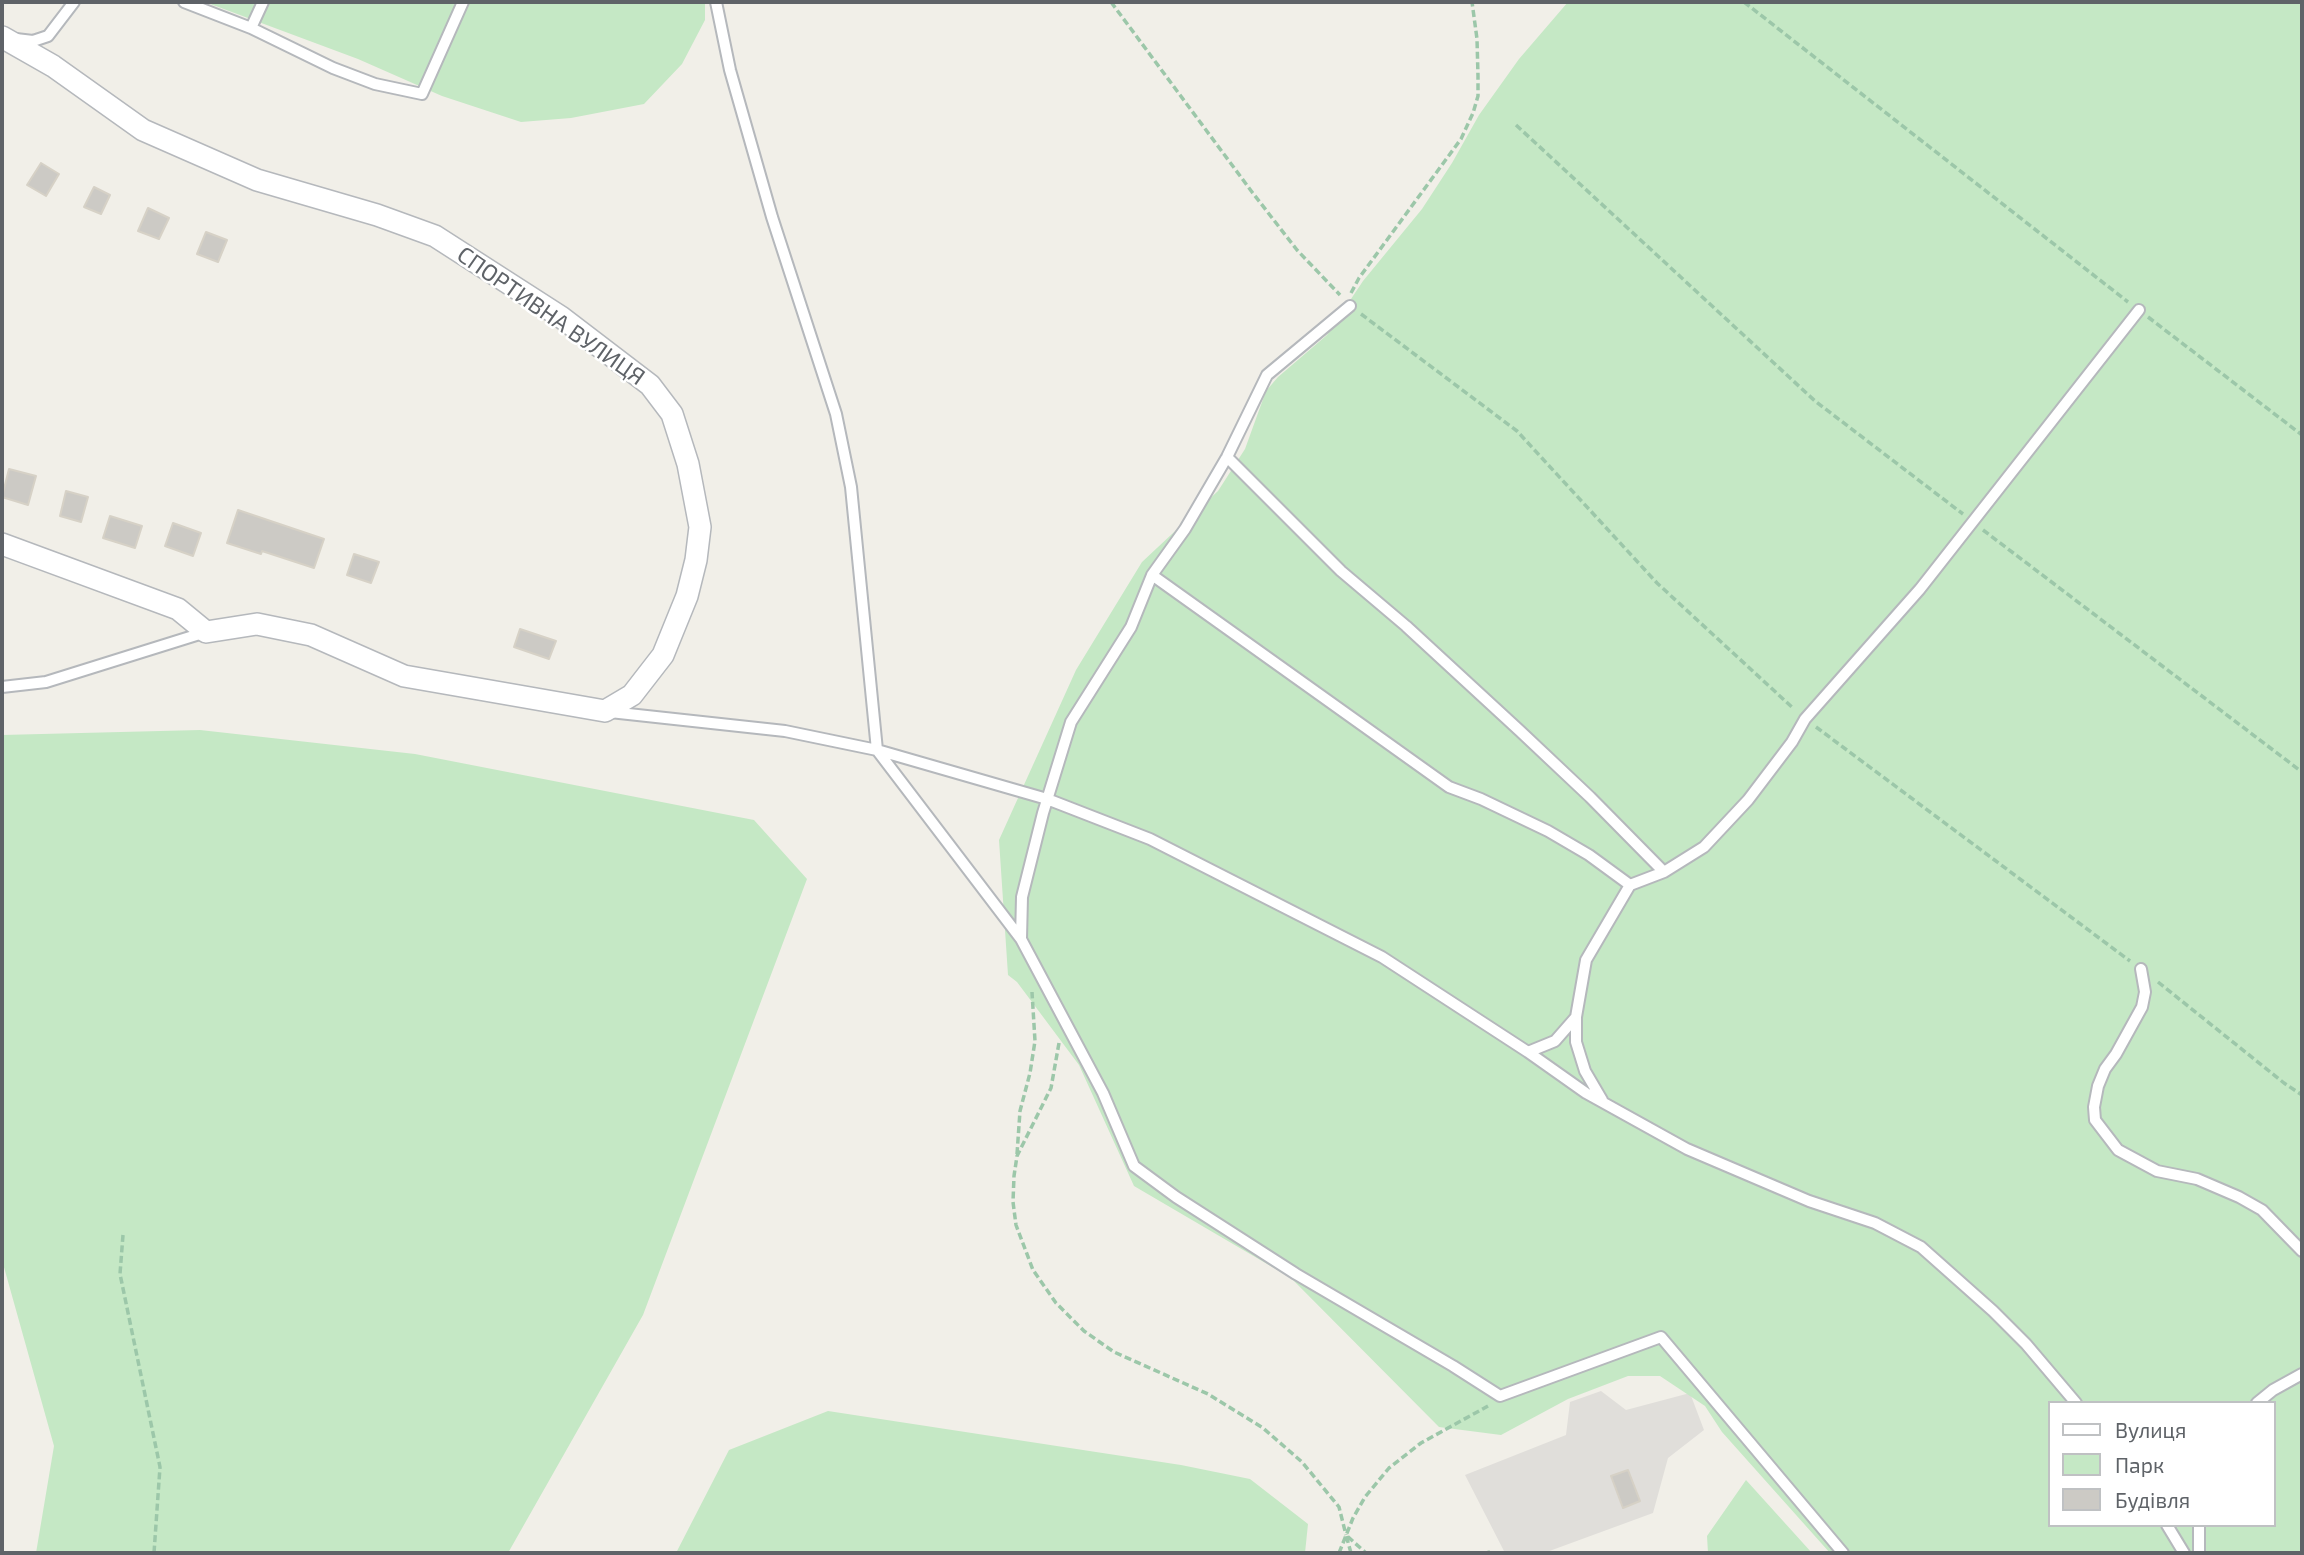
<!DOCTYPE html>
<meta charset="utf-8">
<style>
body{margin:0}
#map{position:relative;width:2304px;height:1555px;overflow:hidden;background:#f1efe8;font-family:"Exo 2",sans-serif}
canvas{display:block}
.frame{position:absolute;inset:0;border:4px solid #5f6368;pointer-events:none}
.legend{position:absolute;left:2048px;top:1401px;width:228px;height:126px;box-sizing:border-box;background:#fff;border:2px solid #bfc1c3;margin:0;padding:9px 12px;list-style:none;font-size:21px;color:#5f6368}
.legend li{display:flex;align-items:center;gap:14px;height:35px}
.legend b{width:35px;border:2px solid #bfc1c3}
</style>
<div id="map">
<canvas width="2304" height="1555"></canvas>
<div class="frame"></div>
<ul class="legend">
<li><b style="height:9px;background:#fff"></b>Вулиця</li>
<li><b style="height:19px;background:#c5e8c5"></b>Парк</li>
<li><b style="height:19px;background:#cccac5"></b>Будівля</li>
</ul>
</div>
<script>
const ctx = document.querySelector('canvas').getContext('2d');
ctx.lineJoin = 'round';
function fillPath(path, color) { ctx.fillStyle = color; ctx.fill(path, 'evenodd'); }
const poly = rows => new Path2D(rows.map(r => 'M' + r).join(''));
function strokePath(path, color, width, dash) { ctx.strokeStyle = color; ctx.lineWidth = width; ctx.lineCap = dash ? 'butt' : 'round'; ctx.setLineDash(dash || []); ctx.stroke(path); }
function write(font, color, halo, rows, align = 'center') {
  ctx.font = font + ' "Exo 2",sans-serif'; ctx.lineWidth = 5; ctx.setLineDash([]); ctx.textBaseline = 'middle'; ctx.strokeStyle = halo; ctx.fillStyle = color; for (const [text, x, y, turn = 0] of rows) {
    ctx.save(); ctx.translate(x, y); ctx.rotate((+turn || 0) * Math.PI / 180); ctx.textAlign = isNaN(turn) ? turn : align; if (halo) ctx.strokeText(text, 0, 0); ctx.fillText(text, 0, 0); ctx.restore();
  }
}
const industrial = poly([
 [1601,1391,1626,1410,1690,1393,1704,1430,1668,1458,1653,1513,1544,1553,1505,1553,1465,1475,1566,1435,1570,1402]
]);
const green = poly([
 [205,2,705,2,705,20,682,64,644,104,571,118,521,122,442,96,358,59],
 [1568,2,2302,2,2302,1553,1830,1553,1722,1432,1705,1406,1660,1376,1628,1376,1568,1399,1501,1435,1439,1427,1291,1278,1134,1186,1079,1065,1017,982,1008,975,999,840,1076,670,1142,562,1218,491,1245,449,1266,391,1278,377,1327,335,1363,281,1422,209,1452,163,1479,115,1519,59],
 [2050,1403,2274,1403,2274,1525,2050,1525],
 [200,730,415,754,754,820,807,879,643,1315,508,1553,36,1553,54,1446,2,1260,2,735],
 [828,1411,1181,1465,1250,1479,1308,1524,1305,1553,676,1553,729,1450],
 [1746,1480,1812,1553,1708,1553,1707,1536]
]);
const building = poly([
 [41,163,59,174,46,196,27,185,41,163],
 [94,187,110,195,101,214,84,207,94,187],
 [148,208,169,218,159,239,138,231,148,208],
 [206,232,227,240,218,262,197,254,206,232],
 [9,469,36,476,28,505,2,497,9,469],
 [66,491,88,497,81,522,60,516,66,491],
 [238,510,324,539,314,568,262,551,261,554,227,543,238,510],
 [110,516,142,526,135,548,103,538,110,516],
 [173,523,201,533,193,556,165,546,173,523],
 [354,554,379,562,371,583,347,575,354,554],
 [520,629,556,641,549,659,514,647,520,629],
 [1628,1470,1640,1501,1623,1508,1611,1476,1628,1470]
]);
const path = poly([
 [1111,2,1252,192,1297,250,1340,295],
 [1744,2,2128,302],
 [1516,125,1815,401,1963,514],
 [1351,293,1359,278,1461,139,1473,113,1478,96,1478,76,1477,39,1472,2],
 [1361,314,1517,431,1657,583,1794,709],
 [2148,317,2302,435],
 [1983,530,2302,772],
 [1816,727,2130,961],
 [2158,982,2284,1083,2302,1095],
 [1059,1043,1051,1088,1017,1156,1014,1176,1013,1202,1016,1225,1033,1270,1056,1303,1084,1331,1114,1352,1208,1394,1263,1428,1302,1462,1339,1507,1346,1535],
 [1017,1154,1020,1111,1030,1073,1035,1041,1032,992],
 [123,1235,120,1274,160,1467,154,1553],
 [1339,1553,1353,1518,1365,1497,1389,1468,1421,1443,1488,1406],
 [1351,1553,1346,1535,1366,1553],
 [1486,1553,1490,1552]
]);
const service = poly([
 [184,2,251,28,333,68,375,84,422,94,463,2],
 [716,2,730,70,772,217,836,414,851,487,877,750,1021,939],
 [251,28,263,2],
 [16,39,33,41,48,36,74,2],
 [1350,306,1267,375,1227,457,1185,529,1152,575,1131,627,1071,722,1043,813,1022,897,1021,939,1103,1093,1134,1166,1176,1197,1296,1274,1453,1366,1500,1396,1661,1337,1843,1553],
 [1227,457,1341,571,1406,626,1520,731,1590,797,1664,872],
 [1152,575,1449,787,1481,799,1548,831,1589,855,1630,885],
 [2,687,46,682,206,632],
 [610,712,785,731,877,750,1047,799,1150,839,1382,957,1528,1052,1586,1093,1687,1149,1809,1201,1875,1223,1921,1247,1993,1311,2026,1344,2076,1403],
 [2141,969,2145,992,2142,1007,2116,1054,2105,1069,2098,1086,2094,1107,2095,1120,2118,1150,2157,1171,2197,1179,2239,1197,2262,1210,2302,1251],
 [1528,1052,1555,1041,1576,1017],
 [1602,1100,1585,1071,1576,1042,1576,1017,1586,960,1630,885,1664,872,1704,847,1748,800,1792,742,1805,719,1920,589,2139,310],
 [2257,1403,2273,1390,2302,1374],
 [2167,1525,2184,1553],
 [2199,1525,2199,1553]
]);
const minor = poly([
 [2,37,53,66,143,130,257,180,377,215,435,236,561,317,650,385,672,414,688,464,700,527,696,560,687,596,663,655,632,695,605,711,404,676,311,635,257,624,206,632,178,609,2,544]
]);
const streetNames = [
 ["СПОРТИВНА ВУЛИЦЯ",551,316,35]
];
fillPath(industrial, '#e0deda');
fillPath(green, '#c5e8c5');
fillPath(building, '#cccac5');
strokePath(building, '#d6d1c6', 2);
strokePath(service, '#b5b8bc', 14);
strokePath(minor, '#b5b8bc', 24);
strokePath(path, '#9cc7a9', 3.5, [7, 3.5]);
strokePath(service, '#fff', 10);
strokePath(minor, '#fff', 21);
write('23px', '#5f6368', '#fff', streetNames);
</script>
